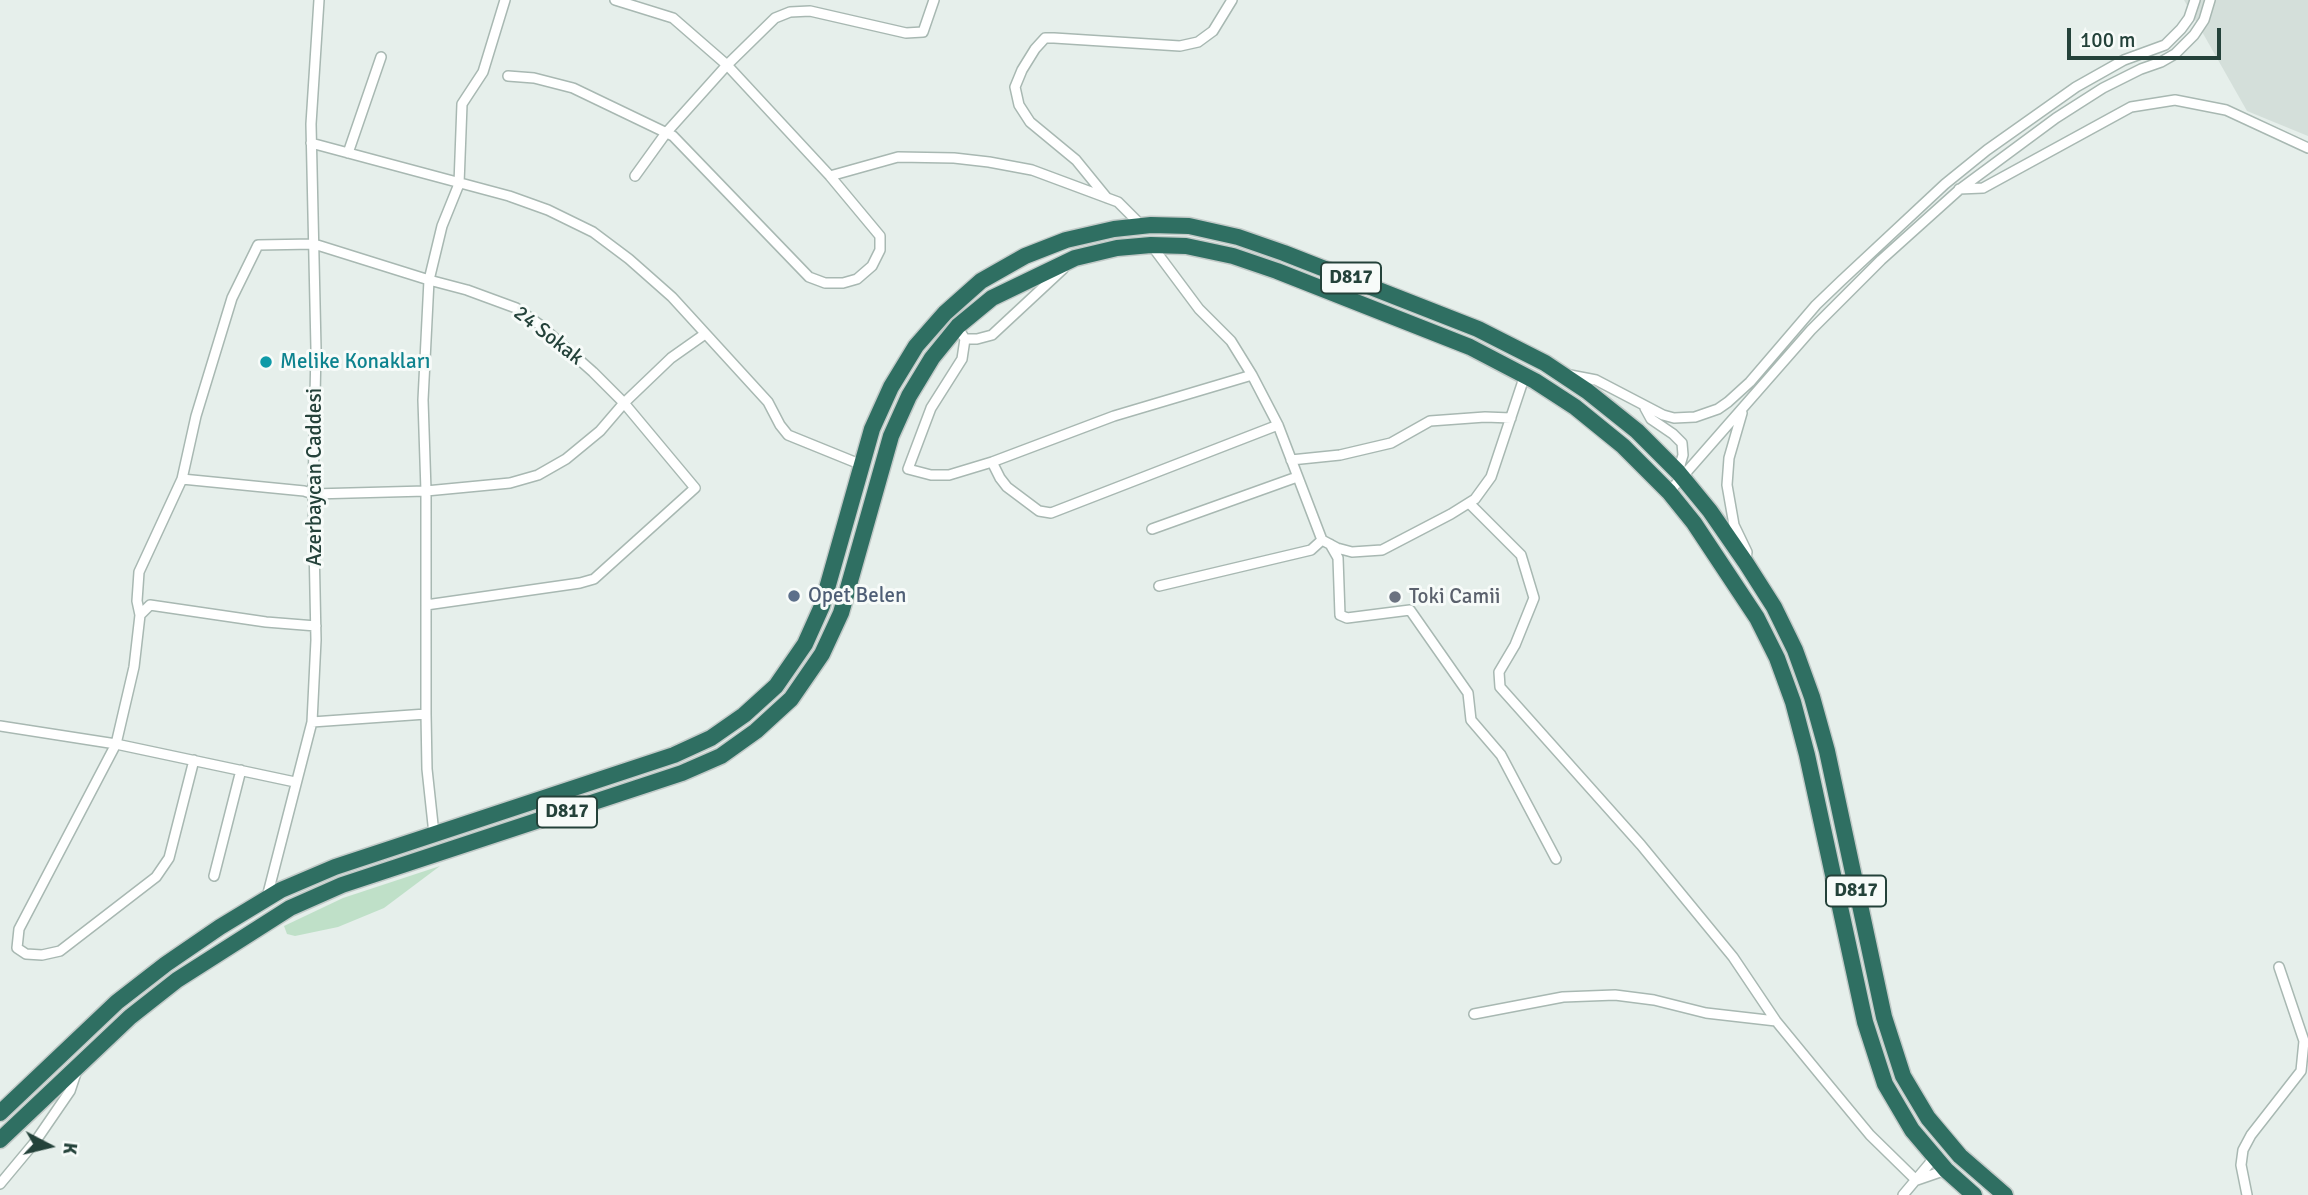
<!DOCTYPE html>
<meta charset="utf-8">
<style>
body{margin:0}
#map{position:relative;width:2308px;height:1195px;overflow:hidden;background:#e6efeb;font-family:Signika,sans-serif}
canvas{display:block}
.north{position:absolute;left:14px;top:1111px;width:70px;height:70px;-webkit-text-stroke:5px #f7fbf9;paint-order:stroke;rotate:97deg;font-size:19px;font-weight:700;line-height:28px;text-align:center;color:#24423a}
.north::after{content:'';display:block;margin:auto;width:24px;height:32px;background:#24423a;clip-path:polygon(50% 0,100% 100%,50% 72%,0 100%)}
.scale{position:absolute;left:2067px;top:28px;width:154px;height:32px;box-sizing:border-box;border:4px solid #24423a;border-top:0;padding-left:9px;font-size:21px;line-height:24px;white-space:nowrap;color:#24423a;-webkit-text-stroke:5px #f7fbf9;paint-order:stroke}
</style>
<div id="map">
<canvas width="2308" height="1195"></canvas>
<div class="north">K</div>
<div class="scale">100 m</div>
</div>
<script>
const ctx = document.querySelector('canvas').getContext('2d');
ctx.lineJoin = 'round';
function fillPath(path, color) { ctx.fillStyle = color; ctx.fill(path, 'evenodd'); }
const poly = rows => new Path2D(rows.map(r => 'M' + r).join(''));
function strokePath(path, color, width, dash) { ctx.strokeStyle = color; ctx.lineWidth = width; ctx.lineCap = dash ? 'butt' : 'round'; ctx.setLineDash(dash || []); ctx.stroke(path); }
function write(font, color, halo, rows, align = 'center') {
  ctx.font = font + ' Signika,sans-serif'; ctx.lineWidth = 6; ctx.setLineDash([]); ctx.textBaseline = 'middle'; ctx.strokeStyle = halo; ctx.fillStyle = color; for (const [text, x, y, turn = 0] of rows) {
    ctx.save(); ctx.translate(x, y); ctx.rotate((+turn || 0) * Math.PI / 180); ctx.textAlign = isNaN(turn) ? turn : align; if (halo) ctx.strokeText(text, 0, 0); ctx.fillText(text, 0, 0); ctx.restore();
  }
}
const built = poly([
 [2184,0,2308,0,2308,136,2247,111]
]);
const green = poly([
 [440,866,384,908,338,927,295,936,287,934,284,926,343,898]
]);
const street = poly([
 [508,76,534,78,573,88,673,136,809,277,825,283,843,283,857,279,872,266,880,250,880,236,830,176,727,65,673,18,615,0],
 [311,143,509,196,548,210,593,232,629,259,672,297,768,402,780,425,788,435,862,465],
 [348,153,381,57],
 [635,176,666,133,727,65,775,18,790,12,810,11,906,33,923,32,934,0],
 [830,176,898,157,954,158,989,162,1032,170,1118,202,1142,226],
 [1959,189,1983,188,2131,107,2175,100,2226,110,2308,148],
 [1107,198,1076,160,1030,122,1019,105,1015,87,1022,70,1035,49,1045,38,1054,38,1180,46,1198,42,1213,31,1232,0],
 [1152,246,1199,309,1231,341,1252,375],
 [956,325,965,339,962,359,931,408,908,469,931,475,949,475,992,462,1114,416,1252,375,1278,425,1322,540,1337,548,1352,552,1382,550,1451,514,1475,499,1491,477,1525,375],
 [965,339,977,339,992,335,1063,269],
 [1570,375,1596,380,1663,415,1674,418,1695,417,1718,409,1728,402,1750,382,1816,305,1841,281,1945,184,1987,150,2076,87,2124,60,2165,45,2181,29,2189,18,2195,0],
 [1645,408,1651,419,1673,434,1682,443,1683,455,1678,472],
 [1742,413,1729,458,1727,485,1734,525,1747,552,1746,558],
 [1291,460,1340,455,1391,443,1430,421,1485,417,1511,418],
 [992,462,1000,478,1007,487,1039,511,1051,513,1278,425],
 [182,479,304,491,313,494,426,491,510,483,538,475,566,459,600,431,624,403,671,358,705,334],
 [1669,492,1811,330,1881,260,1960,189,2056,118,2103,88,2141,69,2161,62,2175,54,2194,35,2204,20,2210,0],
 [1469,503,1521,555,1534,598,1515,645,1499,672,1500,687,1641,845,1733,957,1776,1021,1822,1077,1870,1135,1916,1180],
 [1152,529,1297,477],
 [1330,544,1338,558,1340,615,1347,618,1410,610,1468,693,1471,720,1501,755,1556,859],
 [1159,586,1311,550,1322,540],
 [140,615,137,601,139,572,182,479,196,416,232,298,258,245,314,244,429,280,467,290,516,308,540,325,593,372,624,403,695,488,594,579,580,583,426,605],
 [312,722,426,714],
 [0,726,116,744,295,782],
 [194,760,169,858,156,877,60,951,42,955,26,954,17,948,19,929,116,744,134,667,140,615,150,605,266,622,316,626],
 [434,834,427,769,426,714,426,491,423,400,429,280,442,226,459,184,462,104,483,72,505,0],
 [214,876,241,770],
 [267,897,312,722,316,640,313,494,316,349,311,124,319,0],
 [1474,1014,1563,997,1615,995,1654,1000,1706,1013,1776,1021],
 [1917,1180,1946,1170],
 [0,1184,35,1142,70,1091,77,1070],
 [1903,1195,1935,1157],
 [2247,1195,2241,1165,2243,1150,2251,1135,2301,1071,2304,1041,2279,967]
]);
const highway = poly([
 [0,1113,117,1002,166,964,220,927,281,890,335,867,674,755,711,738,744,715,776,686,805,644,822,606,872,429,891,387,916,346,945,313,981,281,1025,256,1066,240,1114,229,1151,225,1189,226,1238,237,1284,253,1478,329,1545,363,1587,391,1637,431,1678,472,1710,511,1746,563,1774,607,1795,650,1812,697,1827,751,1884,1017,1903,1076,1928,1118,1960,1156,2005,1195],
 [0,1140,130,1017,177,980,290,908,342,885,682,773,721,756,756,731,791,699,822,654,841,613,891,436,909,396,932,358,958,326,992,298,1075,258,1117,248,1151,245,1186,246,1233,256,1277,271,1470,347,1535,381,1575,407,1623,446,1669,492,1694,523,1757,618,1777,658,1793,702,1807,755,1865,1022,1885,1084,1912,1130,1946,1170,1974,1195]
]);
const markers = [
 [266,362,7,"#0f9aa8"],
 [794,596,7,"#5c6f8a"],
 [1395,597,7,"#6b7280"]
];
const shields = [
 [1351,278,60],
 [567,812,60],
 [1856,891,60]
];
const shieldNames = [
 ["D817",1351,278],
 ["D817",567,812],
 ["D817",1856,891]
];
const streetNames = [
 ["24 Sokak",548,336,38],
 ["Azerbaycan Caddesi",315,477,-90]
];
const cultureNames = [
 ["Melike Konakları",280,362]
];
const serviceNames = [
 ["Opet Belen",808,596]
];
const worshipNames = [
 ["Toki Camii",1409,597]
];
fillPath(built, '#d4dfda');
fillPath(green, '#bfe0c8');
strokePath(street, '#a8b8b2', 12);
strokePath(highway, '#c2cac8', 19);
strokePath(street, '#fff', 9);
strokePath(highway, '#2f6f62', 16);
for (const [x, y, r, color] of markers) { const dot = new Path2D(); dot.arc(x, y, r, 0, 2 * Math.PI); ctx.fillStyle = color; ctx.fill(dot); strokePath(dot, '#f7fbf9', 2.5); }
for (const [x, y, w] of shields) { const box = new Path2D(); box.roundRect(x - w / 2, y - 15.5, w, 31, 5); ctx.fillStyle = '#f7fbf9'; ctx.fill(box); strokePath(box, '#24423a', 2); }
write('bold 19px', '#24423a', null, shieldNames);
write('21px', '#24423a', '#f7fbf9', streetNames);
write('21px', '#0d838f', '#f7fbf9', cultureNames, 'left');
write('21px', '#4e5e75', '#f7fbf9', serviceNames, 'left');
write('21px', '#5b616d', '#f7fbf9', worshipNames, 'left');
</script>
